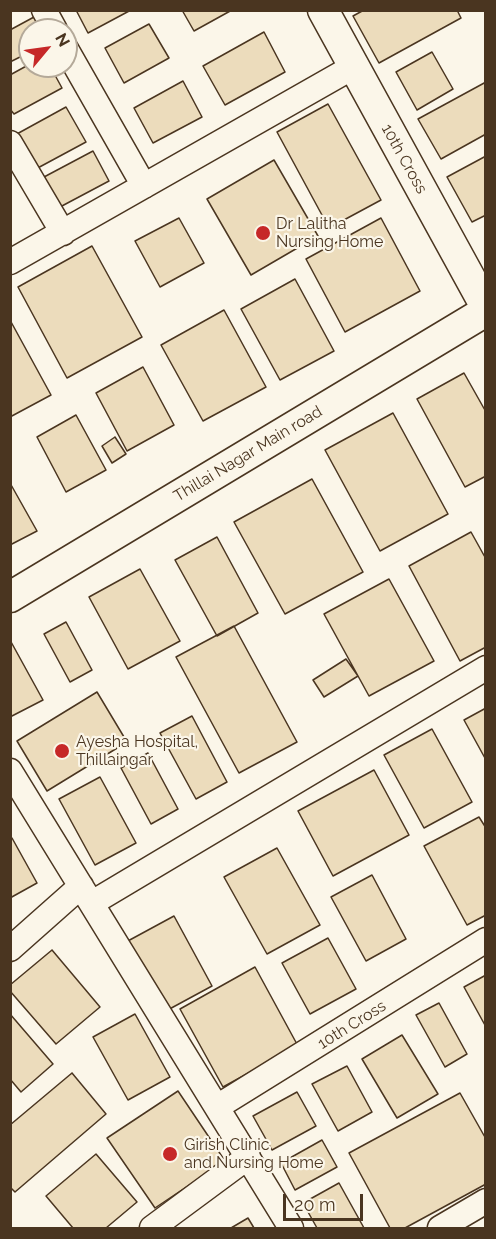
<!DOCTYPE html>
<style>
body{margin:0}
#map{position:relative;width:496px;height:1239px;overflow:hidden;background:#fbf6e9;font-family:Raleway,sans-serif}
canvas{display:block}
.frame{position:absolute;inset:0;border:12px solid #4a3520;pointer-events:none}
.north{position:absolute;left:18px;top:18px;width:60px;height:60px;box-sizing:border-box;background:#fbf6e9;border:2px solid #b4a999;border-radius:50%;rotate:61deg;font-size:16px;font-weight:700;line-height:24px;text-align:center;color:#4a3520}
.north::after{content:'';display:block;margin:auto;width:21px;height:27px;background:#c62828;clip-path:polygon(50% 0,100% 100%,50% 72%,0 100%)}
.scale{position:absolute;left:283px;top:1194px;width:80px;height:27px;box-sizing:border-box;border:3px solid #4a3520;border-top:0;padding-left:8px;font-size:18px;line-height:21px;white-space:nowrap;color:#4a3520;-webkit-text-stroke:4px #fbf6e9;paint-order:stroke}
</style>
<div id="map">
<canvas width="496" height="1239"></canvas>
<div class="frame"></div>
<div class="north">N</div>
<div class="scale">20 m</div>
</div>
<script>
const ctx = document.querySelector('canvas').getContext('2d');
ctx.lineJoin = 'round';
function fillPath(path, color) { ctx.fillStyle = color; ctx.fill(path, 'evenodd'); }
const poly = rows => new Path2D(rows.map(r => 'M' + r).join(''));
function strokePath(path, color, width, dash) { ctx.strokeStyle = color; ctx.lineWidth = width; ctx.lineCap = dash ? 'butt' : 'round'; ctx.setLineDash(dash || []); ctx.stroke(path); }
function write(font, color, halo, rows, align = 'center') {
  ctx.font = font + ' Raleway,sans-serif'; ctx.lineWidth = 4.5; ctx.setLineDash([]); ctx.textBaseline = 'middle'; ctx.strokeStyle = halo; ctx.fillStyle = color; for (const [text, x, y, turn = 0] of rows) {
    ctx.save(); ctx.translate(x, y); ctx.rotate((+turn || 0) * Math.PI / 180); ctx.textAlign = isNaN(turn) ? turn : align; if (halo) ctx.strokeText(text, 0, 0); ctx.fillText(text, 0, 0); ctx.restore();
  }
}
const building = poly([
 [76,10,131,10,88,33,76,10],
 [182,10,232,10,194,31,182,10],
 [364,10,457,10,461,18,379,63,353,16,364,10],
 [34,17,41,30,30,30,30,52,10,62,10,30,34,17],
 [149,24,169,58,124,83,105,48,149,24],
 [264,32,285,72,225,105,203,66,264,32],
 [432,52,453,89,417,110,396,72,432,52],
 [30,64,50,66,62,88,14,114,10,109,10,75,30,64],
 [183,81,202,117,153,143,134,108,183,81],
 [486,82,486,134,441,159,418,119,486,82],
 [328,104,381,200,329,228,277,132,328,104],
 [66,107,86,142,34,170,15,135,66,107],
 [93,151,109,181,60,207,44,177,93,151],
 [486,156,486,215,472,222,447,177,486,156],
 [274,160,318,236,251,275,207,199,274,160],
 [179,218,204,263,160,287,135,241,179,218],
 [381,218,420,291,345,332,306,259,381,218],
 [92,246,142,337,67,378,18,287,92,246],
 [295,279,334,351,280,380,241,309,295,279],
 [224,310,266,387,203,421,161,345,224,310],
 [10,320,51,395,10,417,10,320],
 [143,367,174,425,127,451,96,393,143,367],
 [464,373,486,412,486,476,465,487,417,399,464,373],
 [393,413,448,514,380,551,325,450,393,413],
 [76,415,106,470,66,492,37,437,76,415],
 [115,437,126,454,112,463,102,446,115,437],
 [312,479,363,572,285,614,234,522,312,479],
 [10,483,37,531,10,545,10,483],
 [471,532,486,559,486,647,460,661,409,566,471,532],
 [217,537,258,613,217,636,175,560,217,537],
 [140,569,180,641,128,669,89,597,140,569],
 [389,579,434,661,369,696,324,614,389,579],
 [66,622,92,670,70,682,44,634,66,622],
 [234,626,297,742,239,773,176,657,234,626],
 [10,640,43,700,10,717,10,640],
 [346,659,358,676,324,697,313,680,346,659],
 [97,692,127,742,47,791,17,741,97,692],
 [486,708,486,760,464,720,486,708],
 [192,716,227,782,196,799,160,733,192,716],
 [432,729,472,802,424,828,384,755,432,729],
 [148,753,178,809,151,824,121,768,148,753],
 [374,770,409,835,333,876,298,811,374,770],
 [100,777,136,843,95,865,59,799,100,777],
 [479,817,486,828,486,915,467,925,424,846,479,817],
 [12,838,37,883,10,898,10,839,12,838],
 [277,848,320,925,267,954,224,877,277,848],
 [372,875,406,939,366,961,331,897,372,875],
 [174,916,212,986,164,1012,126,942,174,916],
 [328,938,356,989,310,1014,282,963,328,938],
 [52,950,100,1007,56,1044,10,991,10,985,52,950],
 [255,967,298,1046,223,1087,180,1009,255,967],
 [486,975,486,1027,464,987,486,975],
 [439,1003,467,1054,445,1067,416,1015,439,1003],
 [10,1014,53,1064,21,1092,10,1079,10,1014],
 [135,1014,170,1077,128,1100,93,1037,135,1014],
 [402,1035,438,1094,397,1118,362,1059,402,1035],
 [347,1066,372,1112,338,1131,312,1084,347,1066],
 [72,1073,106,1114,15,1192,10,1187,10,1125,72,1073],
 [178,1091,225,1161,155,1208,107,1138,178,1091],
 [297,1092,316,1126,272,1150,253,1116,297,1092],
 [460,1093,486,1139,486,1184,405,1228,390,1228,349,1153,460,1093],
 [322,1140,337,1167,295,1190,281,1163,322,1140],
 [96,1154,137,1202,106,1228,73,1228,46,1196,96,1154],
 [339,1183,364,1228,317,1228,303,1203,339,1183],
 [248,1218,254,1228,231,1228,248,1218]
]);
const minor = poly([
 [44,10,55,30],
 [66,49,144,186],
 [10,143,63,233],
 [10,262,353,67],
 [10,771,291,1228],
 [92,903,486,668],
 [10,949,81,886],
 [217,1107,486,940],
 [152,1228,248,1157],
 [440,1228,486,1201]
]);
const tertiary = poly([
 [323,10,486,307],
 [10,597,486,311]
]);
const markers = [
 [263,233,8,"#c62828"],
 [62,751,8,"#c62828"],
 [170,1154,8,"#c62828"]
];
const streetNames = [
 ["10th Cross",404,159,61],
 ["Thillai Nagar Main road",248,454,-31],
 ["10th Cross",352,1025,-32]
];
const poiNames = [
 ["Dr Lalitha",276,224],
 ["Nursing Home",276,242],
 ["Ayesha Hospital,",76,742],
 ["Thillaingar",76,760],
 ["Girish Clinic",184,1145],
 ["and Nursing Home",184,1163]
];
fillPath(building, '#ecdcbc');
strokePath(building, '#4a3520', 1.5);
strokePath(minor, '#4a3520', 27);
strokePath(tertiary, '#4a3520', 33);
strokePath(minor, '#fbf6e9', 24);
strokePath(tertiary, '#fbf6e9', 30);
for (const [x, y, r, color] of markers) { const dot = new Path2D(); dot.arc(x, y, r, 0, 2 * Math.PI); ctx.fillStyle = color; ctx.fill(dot); strokePath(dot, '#fbf6e9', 2); }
write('16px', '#4a3520', '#fbf6e9', streetNames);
write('16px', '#4a3520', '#fbf6e9', poiNames, 'left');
</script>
